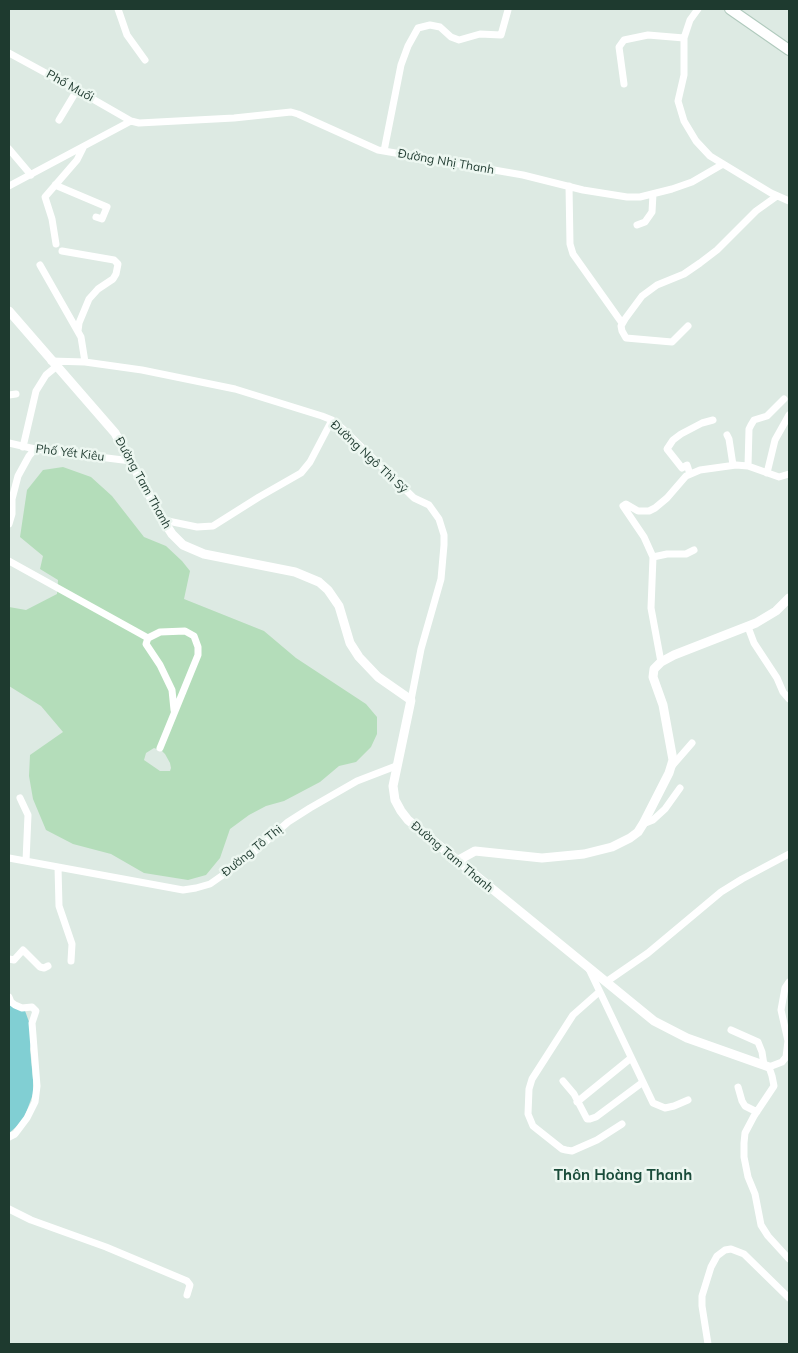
<!DOCTYPE html>
<meta charset="utf-8">
<style>
body{margin:0}
#map{position:relative;width:798px;height:1353px;overflow:hidden;background:#ddeae3;font-family:Mulish,sans-serif}
canvas{display:block}
.frame{position:absolute;inset:0;border:10px solid #1e3a2f;pointer-events:none}
</style>
<div id="map">
<canvas width="798" height="1353"></canvas>
<div class="frame"></div>
</div>
<script>
const ctx = document.querySelector('canvas').getContext('2d');
ctx.lineJoin = 'round';
function fillPath(path, color) { ctx.fillStyle = color; ctx.fill(path, 'evenodd'); }
const poly = rows => new Path2D(rows.map(r => 'M' + r).join(''));
function strokePath(path, color, width, dash) { ctx.strokeStyle = color; ctx.lineWidth = width; ctx.lineCap = dash ? 'butt' : 'round'; ctx.setLineDash(dash || []); ctx.stroke(path); }
function write(font, color, halo, rows, align = 'center') {
  ctx.font = font + ' Mulish,sans-serif'; ctx.lineWidth = 5; ctx.setLineDash([]); ctx.textBaseline = 'middle'; ctx.strokeStyle = halo; ctx.fillStyle = color; for (const [text, x, y, turn = 0] of rows) {
    ctx.save(); ctx.translate(x, y); ctx.rotate((+turn || 0) * Math.PI / 180); ctx.textAlign = isNaN(turn) ? turn : align; if (halo) ctx.strokeText(text, 0, 0); ctx.fillText(text, 0, 0); ctx.restore();
  }
}
const green = poly([
 [63,467,91,477,112,496,144,537,166,546,182,561,190,571,184,599,264,631,296,658,366,704,377,717,377,734,371,747,356,762,339,766,320,782,284,801,266,806,249,815,230,829,220,858,206,875,188,880,144,873,111,854,73,844,46,830,33,799,29,776,30,755,63,732,41,706,9,686,9,607,26,610,57,594,58,580,40,569,43,556,20,537,27,490,43,470],
 [154,748,162,751,165,754,170,763,171,768,170,771,160,771,144,760,146,753]
]);
const water = poly([
 [9,1005,24,1008,33,1033,30,1049,33,1080,33,1094,23,1121,9,1133]
]);
const minor = poly([
 [118,9,127,35,145,60],
 [698,9,690,20,684,38,684,75,678,101,684,121,696,141,710,156,771,193,789,201],
 [9,53,77,90,131,121],
 [624,84,619,47,624,40,648,35,684,38],
 [59,120,77,90],
 [9,149,31,175],
 [384,151,401,65,408,46,418,28,430,25,440,27,451,37,459,40,480,34,501,35,508,10],
 [55,185,107,207,102,219,96,217],
 [9,186,131,121,139,123,234,118,291,112,298,114,378,150,523,175,583,190,627,197,640,197,672,189,692,182,723,164],
 [569,186,570,244,573,254,622,323],
 [637,225,645,222,652,212,653,194],
 [56,244,52,219,45,197,77,160,83,148],
 [62,251,114,260,118,264,116,274,113,279,98,289,89,299,79,323,78,331],
 [40,265,81,337,85,362],
 [688,326,672,342,626,338,622,331,621,326,625,319,642,296,657,285,684,274,700,263,717,250,756,211,777,196],
 [51,361,85,362,142,370,235,389,322,416,332,420,343,429,414,498,429,505,439,519,444,535,444,545,441,579,421,649,411,700],
 [9,395,16,394],
 [727,435,729,439,733,465],
 [9,443,35,449,131,461],
 [23,447,36,391,46,375,57,366],
 [748,466,749,429,751,425,754,420,767,416,784,399],
 [767,473,775,440,789,415],
 [690,474,687,465,682,468,667,449,673,440,681,434,702,423,713,420],
 [163,520,197,527,213,526,259,497,301,473,310,462,332,420],
 [9,524,12,514,12,499,18,476,29,456,35,449],
 [653,557,667,554,686,554,694,550],
 [9,561,148,638],
 [748,627,754,643,777,678,783,692,789,699],
 [148,638,160,632,185,631,194,636,198,647,198,655,160,748],
 [148,638,146,644,160,665,172,690,174,710],
 [661,662,651,608,653,557,644,537,623,506,626,504,638,511,649,511,655,508,667,498,686,476,700,470,736,465,748,466,779,477,789,474],
 [672,766,692,743],
 [20,798,28,815,26,861],
 [643,824,653,820,665,809,680,788],
 [9,858,183,890,196,888,210,884,230,870,247,858,288,822,310,808,357,781,396,766],
 [58,867,59,906,72,944,71,961],
 [9,959,14,960,23,950,40,967,44,968,48,966],
 [589,969,653,1103,665,1108,674,1106,688,1100],
 [606,982,648,953,721,892,742,879,789,854],
 [789,982,785,988,781,1010,788,1041,786,1057,782,1062,769,1067,772,1076,774,1086,754,1116,745,1133,744,1143,744,1157,748,1177,755,1194,761,1225,768,1236,789,1259],
 [599,992,573,1015,532,1079,529,1089,528,1114,533,1126,562,1149,566,1150,572,1151,597,1140,622,1124],
 [9,997,11,1002,15,1005,22,1008,32,1007,36,1011,32,1023,37,1086,35,1102,27,1118,15,1134,9,1137],
 [731,1030,758,1042,762,1052,764,1065],
 [563,1081,574,1094,587,1119,590,1119,596,1117,643,1082],
 [738,1087,742,1101,745,1106,757,1112],
 [577,1102,631,1058],
 [9,1209,31,1220,106,1247,187,1281,190,1285,187,1295],
 [708,1344,702,1306,702,1296,711,1267,717,1256,725,1250,731,1249,744,1254,789,1298]
]);
const tertiary = poly([
 [9,311,115,433,163,520,172,534,183,545,204,554,295,572,319,582,328,590,339,606,350,643,359,657,378,677,411,700,393,786,395,800,401,811,408,820,654,1021,687,1038,769,1067],
 [457,861,475,851,542,858,584,854,612,847,630,838,638,832,643,824,669,773,673,760,663,705,653,677,654,669,661,662,674,655,756,623,776,611,789,598]
]);
const secondary = poly([
 [730,9,789,50]
]);
const streetNames = [
 ["Phố Muối",70,86,29],
 ["Đường Nhị Thanh",446,162,10],
 ["Phố Yết Kiêu",70,453,7],
 ["Đường Ngô Thì Sỹ",369,457,43],
 ["Đường Tam Thanh",143,483,61],
 ["Đường Tô Thị",252,851,-39],
 ["Đường Tam Thanh",452,857,40]
];
const quarterNames = [
 ["Thôn Hoàng Thanh",623,1175]
];
fillPath(green, '#b4ddba');
fillPath(water, '#81cfd3');
strokePath(secondary, '#b0cabd', 12);
strokePath(minor, '#fff', 7);
strokePath(tertiary, '#fff', 9);
strokePath(secondary, '#fff', 10);
write('12px', '#1e3a2f', '#edf7f1', streetNames);
write('bold 15px', '#1a4c3a', '#edf7f1', quarterNames);
</script>
